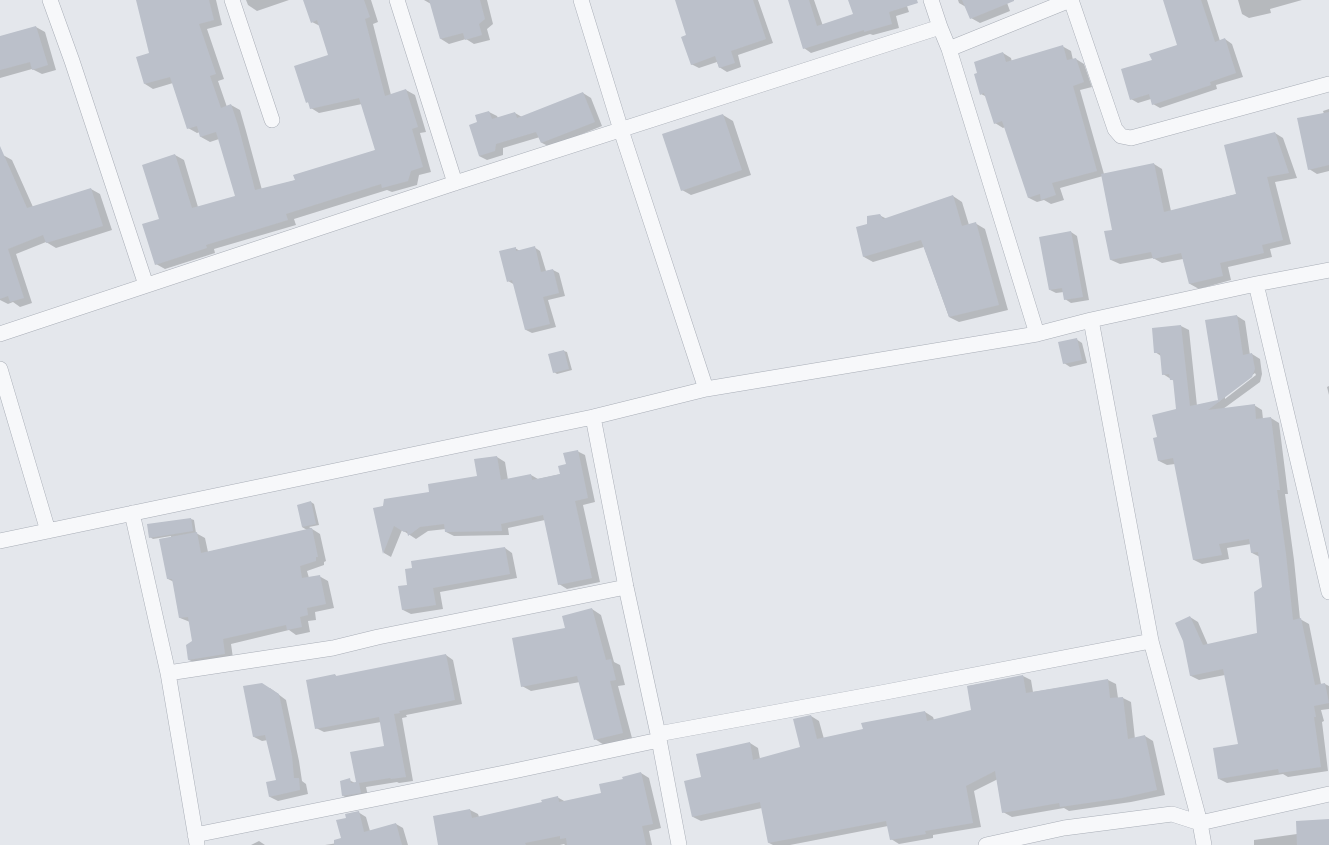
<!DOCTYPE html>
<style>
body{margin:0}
canvas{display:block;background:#e4e7ec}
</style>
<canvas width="1329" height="845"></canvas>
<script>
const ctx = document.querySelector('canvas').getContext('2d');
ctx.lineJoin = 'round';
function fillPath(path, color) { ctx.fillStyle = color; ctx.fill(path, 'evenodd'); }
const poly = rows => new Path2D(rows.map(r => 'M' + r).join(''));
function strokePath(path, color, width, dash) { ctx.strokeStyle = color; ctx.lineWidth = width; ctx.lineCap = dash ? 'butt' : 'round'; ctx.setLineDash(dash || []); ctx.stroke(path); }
const shadow = poly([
 [141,0,216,0,222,25,207,29,224,79,218,81,227,107,231,105,240,110,246,131,262,190,296,180,376,150,362,104,319,113,311,108,310,103,307,102,329,55,320,26,312,22,311,0,371,0,378,22,373,24,391,95,406,90,415,95,426,132,420,133,431,172,419,175,417,185,392,192,387,190,294,219,296,225,214,249,215,253,165,269,156,264,160,220,175,155,184,160,198,207,236,197,219,139,210,142,201,137,200,132,197,133,188,128,173,83,153,89,145,84,150,54],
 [246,0,289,0,257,11,248,5],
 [424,0,487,0,493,24,487,29,490,40,474,44,466,39,449,44,441,39,431,4],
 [676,0,758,0,773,43,738,55,741,67,727,72,719,67,717,62,699,68,691,64,688,35],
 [789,0,814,0,823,26,855,15,849,0,905,0,909,12,896,16,899,28,873,35,870,34,811,53,804,48],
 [958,0,1006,0,1010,11,980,23,971,18,966,7,959,3],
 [1164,0,1207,0,1220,41,1225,39,1232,44,1243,77,1216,85,1217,89,1160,108,1153,104,1151,99,1138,103,1131,99,1153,60,1178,46],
 [1238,0,1302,0,1270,9,1271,13,1249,18,1242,14],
 [36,27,45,32,56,70,42,74,32,69,0,78,0,37],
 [1062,46,1071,51,1073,60,1076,59,1084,64,1092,87,1080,90,1104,174,1154,164,1162,169,1171,211,1237,194,1275,133,1283,138,1297,178,1275,182,1291,244,1270,249,1272,257,1228,267,1231,280,1199,289,1190,284,1183,259,1162,263,1153,258,1120,264,1111,260,1114,231,1103,176,1060,188,1064,200,1051,204,1044,200,1037,202,1029,198,1005,127,1003,128,995,123,987,97,981,94,979,73,1003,53,1011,58,1012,62],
 [583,93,591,98,602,126,550,147,542,143,540,137,503,148,503,155,487,160,479,156,479,123,489,112,497,116,498,118,515,113,522,117],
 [1329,109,1329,171,1317,174,1309,169,1324,114,1323,111],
 [723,115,733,121,751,175,691,195,682,190],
 [3,155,12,160,33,207,91,189,100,194,112,230,56,248,46,242,16,254,32,303,20,307,13,302,8,304,0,300,0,156],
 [953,196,962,202,969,225,975,223,985,229,1008,310,959,322,949,317,924,247,873,262,864,257,868,225,879,215,887,219],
 [1071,232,1077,236,1089,300,1071,303,1065,299,1064,292,1056,293,1050,290],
 [534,247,540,251,546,271,553,270,559,273,565,296,548,300,556,327,532,333,526,330,515,285,508,281,515,248,520,251],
 [1237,316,1245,321,1250,355,1252,354,1260,359,1262,374,1260,382,1223,409,1254,405,1262,410,1263,419,1271,418,1279,423,1288,494,1285,494,1294,560,1300,619,1309,624,1321,684,1325,684,1329,686,1329,709,1321,710,1324,721,1322,722,1328,771,1288,777,1283,774,1227,783,1219,779,1240,744,1225,675,1199,680,1191,676,1190,617,1198,622,1208,645,1259,634,1263,587,1260,557,1252,553,1251,544,1227,548,1229,559,1202,564,1194,560,1175,464,1167,465,1159,461,1158,438,1177,410,1174,381,1163,374,1161,356,1155,352,1181,326,1189,330,1197,406,1220,401],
 [1255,373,1256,375,1225,399,1225,396],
 [1076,339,1082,343,1087,363,1070,367,1064,363],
 [564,351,567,352,572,370,557,374,554,372],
 [1329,386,1329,395,1327,387],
 [577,451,585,455,595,502,583,505,600,582,567,589,559,584,545,520,508,528,509,535,454,536,446,532,446,529,428,531,416,539,402,530,391,557,384,553,374,509,430,493,478,477,497,457,505,462,508,480,531,475,538,479,561,474],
 [311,502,314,504,319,525,309,527,320,534,326,561,324,562,324,565,307,571,309,578,319,576,328,581,334,608,315,612,316,620,308,621,310,632,296,635,289,630,231,644,233,658,198,664,189,660,193,642,190,622,180,618,174,582,168,579,171,536,153,539,150,537,148,525,191,519,194,520,196,533,205,538,208,552,307,530,302,527],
 [505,548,512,553,517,578,440,592,443,609,411,614,403,610,408,586],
 [592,609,601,615,614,662,620,665,625,685,618,686,632,738,604,745,595,739,580,682,531,691,522,686,566,629],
 [446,655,453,660,462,704,406,715,407,717,402,718,413,781,399,783,397,782,366,787,368,796,351,800,343,796,349,780,357,784,385,746,381,722,324,732,316,728,335,675,338,677],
 [1023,676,1031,680,1033,692,1108,680,1116,684,1118,698,1123,698,1131,702,1135,739,1145,736,1153,741,1165,795,1131,802,1069,811,1064,808,1012,817,1003,812,998,779,974,791,981,827,933,835,933,838,899,844,891,839,888,826,790,845,773,845,769,843,762,808,701,821,693,817,703,778,750,743,758,748,760,759,801,748,811,716,819,721,824,739,864,730,925,712,933,717,934,720,972,711,968,686],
 [270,688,286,700,299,761,302,781,306,784,308,794,278,801,270,797,267,783,277,781,268,740,262,741,254,737],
 [641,773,649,778,661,828,649,831,652,845,565,845,564,844,560,845,439,845,470,810,478,814,479,817,543,803,557,797,566,802,602,794,624,780],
 [358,812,366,817,370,831,396,824,403,828,408,845,325,845,344,842,347,819],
 [1329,820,1329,845,1254,845,1254,840,1297,834],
 [259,841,265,845,251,845]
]);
const building = poly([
 [136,0,209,0,214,20,199,24,216,74,210,76,221,108,231,104,238,125,255,190,295,180,293,175,375,150,359,98,310,109,308,102,306,103,294,66,328,55,317,20,311,23,303,0,364,0,370,17,365,19,385,96,406,89,418,127,412,129,423,167,411,171,408,181,382,188,381,184,286,214,288,220,206,245,207,248,155,265,142,224,159,219,142,165,175,154,192,208,235,196,216,132,200,137,197,126,187,129,170,77,144,84,136,57,149,53],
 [429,0,480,0,485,19,479,24,482,35,465,40,463,33,440,39],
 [675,0,753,0,766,39,731,51,735,63,719,68,715,56,691,65,681,37,686,35],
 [788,0,809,0,817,26,853,14,848,0,917,0,918,3,889,12,892,24,864,32,864,30,803,49],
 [962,0,1014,0,1014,1,970,19],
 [1163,0,1201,0,1215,42,1225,38,1236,73,1210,82,1211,85,1152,105,1149,94,1130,100,1121,69,1152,60,1149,54,1177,45],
 [36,26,48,65,32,70,30,62,0,70,0,36],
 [1063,45,1067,60,1076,58,1084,82,1073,86,1097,171,1052,183,1056,195,1041,200,1040,194,1028,198,1002,121,994,124,984,93,980,95,974,74,977,73,974,62,1003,52,1006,62],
 [583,92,595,122,541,143,536,132,496,144,495,151,479,156,469,125,477,122,475,115,489,111,492,119,515,112,517,118],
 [1329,112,1329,165,1308,170,1297,118],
 [723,114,742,170,681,191,662,134],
 [1275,132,1289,173,1267,177,1283,240,1262,245,1264,253,1220,263,1223,276,1189,284,1181,253,1153,259,1151,252,1110,260,1104,231,1112,230,1101,174,1154,163,1164,212,1236,194,1224,145],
 [0,146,27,208,91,188,103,226,46,243,43,235,8,249,24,298,10,302,8,296,0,299],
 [953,195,962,226,976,222,999,305,949,317,921,240,863,257,856,227,867,224,867,216,880,214,883,219],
 [1071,231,1083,297,1064,300,1062,288,1049,290,1039,237],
 [535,246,541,272,553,269,559,293,543,297,550,324,525,330,512,280,507,282,499,251,516,247,516,251],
 [1237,315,1243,355,1252,353,1255,369,1252,377,1208,410,1255,404,1256,419,1271,417,1280,490,1277,490,1286,554,1293,620,1301,618,1315,685,1325,683,1329,703,1314,706,1316,717,1314,717,1321,767,1279,773,1278,769,1218,779,1213,748,1238,744,1223,669,1190,676,1183,641,1175,623,1190,616,1203,645,1257,633,1254,592,1262,587,1258,552,1251,553,1249,539,1219,544,1222,555,1193,560,1173,458,1158,461,1153,438,1157,437,1152,415,1176,409,1173,380,1170,380,1169,374,1162,375,1160,353,1154,353,1152,328,1181,325,1190,406,1218,400,1205,320],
 [1077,338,1082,360,1063,364,1058,342],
 [564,350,569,369,553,373,548,354],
 [578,450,588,498,575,501,592,578,558,585,543,515,501,524,502,531,445,532,444,524,420,527,408,536,407,531,404,532,394,526,383,554,373,508,383,506,384,499,429,492,428,484,477,476,474,459,497,456,501,480,531,474,532,480,560,474,558,466,566,464,563,453],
 [311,501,316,524,302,527,297,505],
 [191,518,193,531,149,538,147,524],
 [312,528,318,557,316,557,316,561,300,566,302,578,320,575,326,604,307,608,308,615,300,617,302,627,287,630,286,625,223,639,225,654,188,660,186,645,192,641,188,617,179,618,172,579,167,579,159,539,197,532,201,553],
 [505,547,510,574,433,588,436,605,402,610,398,586,407,585,405,569,412,568,411,561],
 [592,608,606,660,611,659,616,680,610,681,623,733,594,740,577,676,521,687,512,638,565,628,562,616],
 [446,654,455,700,399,711,400,713,394,714,406,777,391,779,390,778,359,783,361,793,342,796,340,781,350,778,351,783,356,782,350,752,384,746,379,717,315,729,306,680,335,674,336,676],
 [1023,675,1026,693,1108,679,1110,698,1123,697,1128,739,1145,735,1157,790,1122,798,1060,807,1059,803,1002,813,995,771,966,786,973,823,925,831,926,834,890,840,886,821,768,843,760,802,692,817,684,781,701,777,696,754,750,742,753,760,800,747,793,719,811,715,817,739,863,729,861,723,925,711,927,721,971,710,967,686],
 [262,683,279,694,292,756,294,778,299,778,300,790,269,797,266,782,276,780,265,735,253,737,243,686],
 [641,772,653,824,642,826,646,845,567,845,566,838,560,839,560,836,525,843,526,845,438,845,433,816,470,809,472,818,542,802,541,800,558,796,559,802,601,793,599,784,623,779,622,777],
 [359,811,364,832,396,823,402,845,334,845,334,840,341,838,336,820,346,818,345,814],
 [1329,819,1329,845,1297,845,1296,821]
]);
const street = poly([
 [50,0,72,61,146,285],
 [232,0,272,120],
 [397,0,455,183],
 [581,0,621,130,706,389],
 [931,0,940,27,949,49,1037,334],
 [1071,0,1115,129,1121,136,1131,138,1329,84],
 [949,49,1070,0],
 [1256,284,1329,592],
 [1091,320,1151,641,1200,823,1204,845],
 [0,334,455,183,940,27],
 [0,369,48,531],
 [593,417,626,587,658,734,679,845],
 [132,513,168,673,197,844],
 [0,541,593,417,706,389,1037,334,1091,320,1256,284,1329,270],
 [168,673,333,648,378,637,626,587],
 [658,734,886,692,1151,641],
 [195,835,514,771,659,740],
 [986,845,1064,828,1172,814,1200,823,1329,794]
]);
fillPath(shadow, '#0003');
fillPath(building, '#bbc0ca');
strokePath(street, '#a9aeb7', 16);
strokePath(street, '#f7f8fa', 15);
</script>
